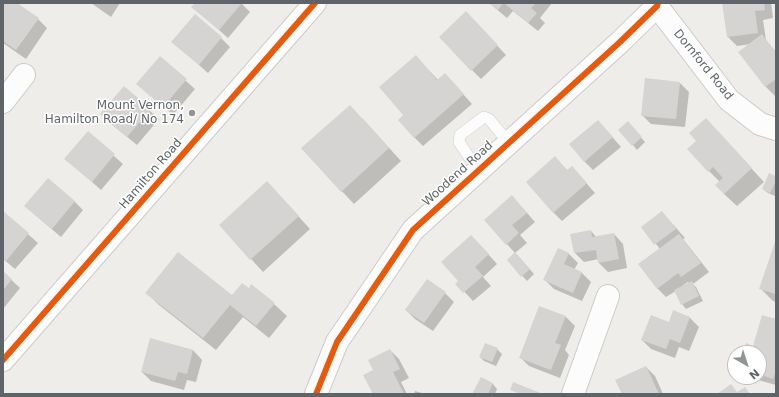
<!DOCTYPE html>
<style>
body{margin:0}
#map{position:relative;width:779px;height:397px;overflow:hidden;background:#efede9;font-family:"DejaVu Sans",sans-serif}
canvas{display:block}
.frame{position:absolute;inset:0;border:4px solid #5f6468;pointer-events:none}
.north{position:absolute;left:727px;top:345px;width:40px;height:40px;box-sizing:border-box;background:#fff;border:1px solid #bfc1c3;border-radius:50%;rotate:141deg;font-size:11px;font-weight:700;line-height:16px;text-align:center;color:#5f6468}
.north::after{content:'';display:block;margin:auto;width:14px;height:18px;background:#919495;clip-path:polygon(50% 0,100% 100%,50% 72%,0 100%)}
</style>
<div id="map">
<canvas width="779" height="397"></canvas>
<div class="frame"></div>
<div class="north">N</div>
</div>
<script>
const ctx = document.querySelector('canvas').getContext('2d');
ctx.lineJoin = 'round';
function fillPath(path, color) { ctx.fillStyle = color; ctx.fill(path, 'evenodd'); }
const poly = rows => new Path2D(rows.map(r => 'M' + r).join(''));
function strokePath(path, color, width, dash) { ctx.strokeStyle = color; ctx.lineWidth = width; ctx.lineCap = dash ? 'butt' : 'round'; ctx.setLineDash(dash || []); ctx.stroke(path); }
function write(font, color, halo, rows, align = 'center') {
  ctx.font = font + ' "DejaVu Sans",sans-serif'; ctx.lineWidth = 3; ctx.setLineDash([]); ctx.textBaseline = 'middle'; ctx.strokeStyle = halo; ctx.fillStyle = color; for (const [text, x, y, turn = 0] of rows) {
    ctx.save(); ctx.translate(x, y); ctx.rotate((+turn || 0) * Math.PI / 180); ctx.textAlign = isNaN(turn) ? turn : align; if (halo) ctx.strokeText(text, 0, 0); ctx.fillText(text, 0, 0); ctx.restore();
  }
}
const shadow = poly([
 [3,3,15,3,38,19,47,28,26,59,3,43],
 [91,3,120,3,111,17],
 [196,3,241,3,250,12,228,38,193,7],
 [489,3,552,3,540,18,545,23,538,31,513,11,507,18],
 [723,3,771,3,773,18,763,20,766,40,776,52,776,94,775,96,766,87,740,52,751,44,737,46,728,37],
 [475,22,506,55,481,79,472,70],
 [221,38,230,47,208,73,173,42],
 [160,58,195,89,173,115,137,84],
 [425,66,438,80,445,74,472,104,423,146,414,137,404,115],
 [680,83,689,92,685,127,651,124,642,115],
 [124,88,159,119,137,145,110,123],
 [362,118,401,161,354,204,302,149],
 [706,119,764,182,737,206,724,194,720,182,709,171],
 [632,127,645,142,637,150,633,145],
 [606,130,621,147,593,170,584,161],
 [88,133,123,164,101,190,66,159],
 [555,158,568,171,572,167,595,193,562,221,553,212],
 [776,177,776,194,775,196,768,193,763,189],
 [279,195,310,229,263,272,220,225],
 [74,201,83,210,61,237,34,214],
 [521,206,535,222,520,235,527,243,515,253,485,220],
 [3,212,38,243,15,269,3,259],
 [662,212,685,238,683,239,709,272,693,284,696,287,703,301,686,309,682,304,676,291,666,297,657,288,660,249,642,227],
 [688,282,689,284,682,286],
 [591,231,597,238,614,234,623,244,627,268,608,272,599,263,599,259,584,262,575,253,572,235],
 [776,241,776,302,773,301,760,288],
 [480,245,497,264,483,277,491,286,473,301,457,284],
 [559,249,569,254,578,263,574,270,582,273,591,282,582,301,554,289,545,280],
 [520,258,534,274,527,281,508,260],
 [3,272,20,288,3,309],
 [147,293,233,296,274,304,287,316,269,338,243,317,216,350,159,305],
 [445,293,454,302,433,331,415,319,406,310],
 [540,307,566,317,575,326,565,350,569,355,560,378,529,366,520,357],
 [674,312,690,318,699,327,689,351,679,347,675,358,651,349,642,340,669,323],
 [776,320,776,385,758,380,756,377,759,377,759,353,744,353,753,347],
 [151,339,193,350,202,360,196,382,187,380,184,390,151,381,142,372],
 [497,349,502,354,496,366,484,361,480,357],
 [390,350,399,359,409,378,401,382,407,394,374,394,374,370],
 [646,367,655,376,663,394,623,394],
 [482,378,493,384,497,389,495,394,474,394],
 [415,391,425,394,414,394]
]);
const building = poly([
 [3,3,17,3,39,18,16,50,3,41],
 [195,3,242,3,219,30,191,7],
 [489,3,503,3,498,10],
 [504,3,536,3,531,8,537,13,528,23],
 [722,3,764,3,765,10,755,11,758,33,727,37],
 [466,11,498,45,471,71,439,37],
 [195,14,222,37,199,65,171,42],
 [762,34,776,53,776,79,765,87,738,52],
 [416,55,437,80,445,73,464,94,414,138,398,120,403,115,379,87],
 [160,56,187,79,163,107,136,84],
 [645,78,680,82,676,119,641,116],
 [124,86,151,109,127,137,100,114],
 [350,105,389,148,341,192,301,148],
 [706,118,752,168,724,194,715,185,723,178,713,167,708,172,687,149,696,141,689,133],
 [598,120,613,137,584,162,569,144],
 [628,121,642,137,632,146,618,130],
 [88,131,115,154,92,182,64,159],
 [555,156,567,170,572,166,587,183,553,213,526,182],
 [769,173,776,176,776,181,770,193,762,189],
 [48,178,75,201,52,229,24,206],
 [267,181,299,216,250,260,219,225],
 [512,195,527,213,512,225,519,233,506,245,484,220],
 [3,211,29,233,6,261,3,258],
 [662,211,676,229,654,245,641,227],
 [591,230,592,237,614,233,619,259,598,263,596,250,574,253,570,234],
 [679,234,701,263,681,277,678,273,657,289,638,264],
 [471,235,489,254,475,267,483,276,463,293,455,284,458,281,441,262],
 [776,239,776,294,759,289],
 [558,248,569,253,564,264,582,272,573,293,543,280],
 [178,252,232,295,242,283,249,288,251,284,275,303,256,326,230,305,203,338,145,293],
 [515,252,530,269,521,277,507,260],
 [3,271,12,279,3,290],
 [427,279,446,292,424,323,405,310],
 [692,281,699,296,681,305,674,290],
 [539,306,566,316,555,343,561,345,551,370,519,358],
 [673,310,690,317,680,343,670,339,666,349,641,340,651,315,669,322],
 [762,315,776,319,776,370,773,379,759,374,759,353,743,353,746,343,753,346],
 [150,338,193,350,187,374,178,372,175,381,141,372],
 [485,343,498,348,492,362,479,357],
 [390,349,400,369,393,372,404,394,373,394,363,375,373,370,368,360],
 [646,366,659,394,622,394,615,380],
 [481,377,493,383,488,394,472,394],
 [513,382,543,394,520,394,510,390],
 [731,384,737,392,745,387,750,394,717,394]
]);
const service = poly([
 [469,157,459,142,460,135,484,117,489,119,509,143]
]);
const minor = poly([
 [657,6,729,100,760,124,776,129],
 [3,102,24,75],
 [316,394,337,342,413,230,620,42,657,6,658,3],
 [573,394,608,296]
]);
const tertiary = poly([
 [3,360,315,3]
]);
const cycleway = poly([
 [3,360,315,3],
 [316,394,337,342,413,230,620,42,657,6,658,3]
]);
const markers = [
 [192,113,4,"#919495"]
];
const streetNames = [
 ["Dornford Road",703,65,51],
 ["Hamilton Road",151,174,-49],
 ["Woodend Road",458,174,-42]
];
const poiNames = [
 ["Mount Vernon,",184,106],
 ["Hamilton Road/ No 174",184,120]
];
fillPath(shadow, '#0003');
fillPath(building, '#d5d4d2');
strokePath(service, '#cbcbca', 12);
strokePath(minor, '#cbcbca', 24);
strokePath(tertiary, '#cbcbca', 24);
strokePath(service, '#fdfcfc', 11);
strokePath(minor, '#fdfcfc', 22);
strokePath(tertiary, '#fdfcfc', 22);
strokePath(cycleway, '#e8590c', 6);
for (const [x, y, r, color] of markers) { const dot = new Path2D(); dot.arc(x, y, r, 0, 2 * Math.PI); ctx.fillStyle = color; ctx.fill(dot); strokePath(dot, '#fff', 1.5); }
write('12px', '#5f6468', '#fff', streetNames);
write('12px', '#5f6468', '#fff', poiNames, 'right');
</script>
